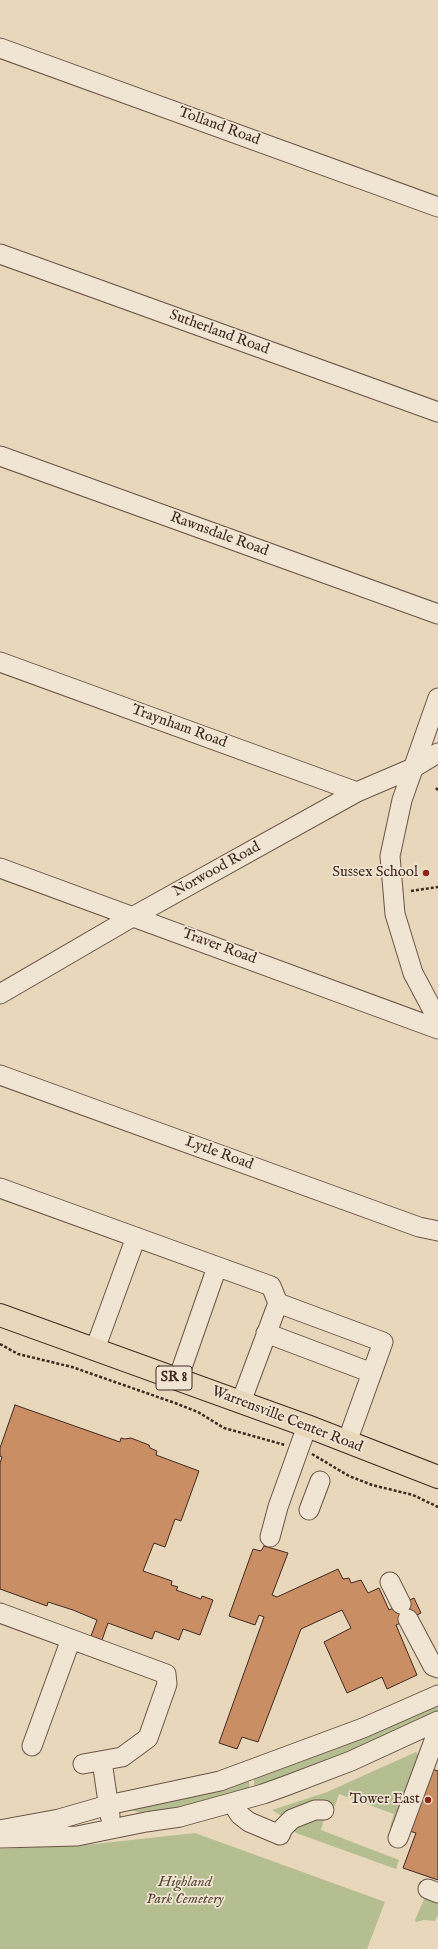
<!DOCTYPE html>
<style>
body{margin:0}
canvas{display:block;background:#e8d7ba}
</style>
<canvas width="438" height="1949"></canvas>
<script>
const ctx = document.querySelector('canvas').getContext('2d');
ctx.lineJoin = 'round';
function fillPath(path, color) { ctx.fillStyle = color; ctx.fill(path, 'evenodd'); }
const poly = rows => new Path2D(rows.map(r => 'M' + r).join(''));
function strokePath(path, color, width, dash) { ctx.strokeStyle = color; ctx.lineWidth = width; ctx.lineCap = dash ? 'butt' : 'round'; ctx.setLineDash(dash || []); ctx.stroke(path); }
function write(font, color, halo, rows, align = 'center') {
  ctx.font = font + ' "IM FELL English",serif'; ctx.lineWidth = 3.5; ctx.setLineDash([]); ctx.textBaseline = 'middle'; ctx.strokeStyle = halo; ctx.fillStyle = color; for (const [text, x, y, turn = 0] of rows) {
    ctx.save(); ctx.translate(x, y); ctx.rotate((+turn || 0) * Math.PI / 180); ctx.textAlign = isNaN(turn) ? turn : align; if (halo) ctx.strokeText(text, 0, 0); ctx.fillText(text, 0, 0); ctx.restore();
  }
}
const green = poly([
 [438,1702,438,1714,424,1722,257,1789,254,1786,254,1778],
 [416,1752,418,1754,418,1757,393,1827,391,1828,390,1826,394,1814,339,1794,335,1806,327,1802,282,1816,272,1810,327,1792],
 [246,1779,249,1781,250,1791,193,1806,140,1813,126,1808],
 [315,1817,324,1819,321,1830,399,1860,396,1869,296,1833,294,1831,294,1827],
 [195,1833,385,1902,367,1949,0,1949,0,1849,95,1844],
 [425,1897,438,1902,438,1914,435,1921,424,1920,416,1922,415,1920]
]);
const building = poly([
 [15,1405,120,1442,121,1438,125,1439,131,1438,149,1445,150,1448,157,1451,156,1455,199,1471,181,1521,175,1519,165,1547,154,1543,143,1571,172,1581,171,1585,178,1587,176,1590,201,1599,202,1596,213,1600,200,1635,183,1629,179,1640,155,1631,152,1639,108,1623,102,1640,91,1636,97,1620,73,1610,48,1602,47,1606,0,1589,0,1463,2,1457,0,1456,0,1448,15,1405],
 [264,1546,288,1553,272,1595,277,1597,338,1569,343,1579,349,1578,351,1583,361,1580,368,1593,379,1588,389,1610,414,1598,421,1613,396,1625,417,1675,387,1689,382,1677,347,1693,324,1642,351,1628,342,1610,301,1629,258,1742,242,1737,237,1749,219,1743,264,1617,259,1615,255,1625,229,1616,253,1549,261,1551,264,1546],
 [429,1768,438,1771,438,1880,403,1868,416,1833,406,1830,429,1768]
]);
const path = poly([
 [436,788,438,790],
 [411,891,438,887],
 [0,1344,18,1354,72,1367,175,1403,198,1412,224,1428,235,1431,285,1445],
 [312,1454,349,1476,372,1485,413,1495,438,1507]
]);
const minor = poly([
 [0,48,438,207],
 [0,254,438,412],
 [0,456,438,614],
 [0,662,357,792],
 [438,698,402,800,390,856,395,914,413,973,438,1020],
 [0,868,438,1029],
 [0,994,134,916,357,792,413,768,438,753],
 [0,1075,419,1227,438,1231],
 [0,1188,271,1286,278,1303,241,1402],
 [278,1303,383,1342,347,1442],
 [266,1333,372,1373],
 [95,1349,136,1237],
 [178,1379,217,1267],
 [309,1510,320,1481],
 [270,1537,278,1507,307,1426],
 [390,1582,401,1604],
 [0,1613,166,1674,167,1684,148,1738,122,1757,83,1764],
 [408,1619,433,1666,438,1668],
 [32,1746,71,1639],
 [102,1761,110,1816],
 [232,1803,240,1815,249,1822,280,1835,283,1828,292,1819,315,1810,324,1810],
 [0,1830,59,1819,108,1805,220,1781,363,1728,438,1695],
 [1,1838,77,1836,146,1822,180,1817,263,1794,288,1785,351,1761,438,1721],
 [398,1838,438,1730],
 [428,1889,438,1893]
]);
const major = poly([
 [0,1315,307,1426,438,1477]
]);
const markers = [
 [426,873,4,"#8f2418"],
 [428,1800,4,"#8f2418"]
];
const shields = [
 [174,1378,36]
];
const shieldNames = [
 ["SR 8",174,1378]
];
const streetNames = [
 ["Tolland Road",219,127,20],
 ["Sutherland Road",219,333,20],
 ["Rawnsdale Road",219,535,20],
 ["Traynham Road",179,727,20],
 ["Norwood Road",217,870,-29],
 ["Traver Road",219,947,20],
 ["Lytle Road",219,1154,20],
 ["Warrensville Center Road",287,1420,21]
];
const poiNames = [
 ["Sussex School",418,873],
 ["Tower East",420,1800]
];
const parkNames = [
 ["Highland",185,1883],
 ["Park Cemetery",185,1900]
];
fillPath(green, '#b5be91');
fillPath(building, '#ca8e64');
strokePath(building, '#412a22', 1);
strokePath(minor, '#6b5548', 21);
strokePath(major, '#412a22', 24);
strokePath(path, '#412a22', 2.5, [3, 2]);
strokePath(minor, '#f0e5d2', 19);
strokePath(major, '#e8d7ba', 22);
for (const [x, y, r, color] of markers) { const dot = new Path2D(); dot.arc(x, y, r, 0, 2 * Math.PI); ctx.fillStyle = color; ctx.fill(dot); strokePath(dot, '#f0e5d2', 1.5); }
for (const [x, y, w] of shields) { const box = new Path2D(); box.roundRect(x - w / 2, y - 12, w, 24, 3); ctx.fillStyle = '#f0e5d2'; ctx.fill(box); strokePath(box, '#412a22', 1); }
write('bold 14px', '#412a22', null, shieldNames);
write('15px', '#412a22', '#f0e5d2', streetNames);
write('15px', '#412a22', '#f0e5d2', poiNames, 'right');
write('italic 15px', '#584838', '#f0e5d2', parkNames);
</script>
